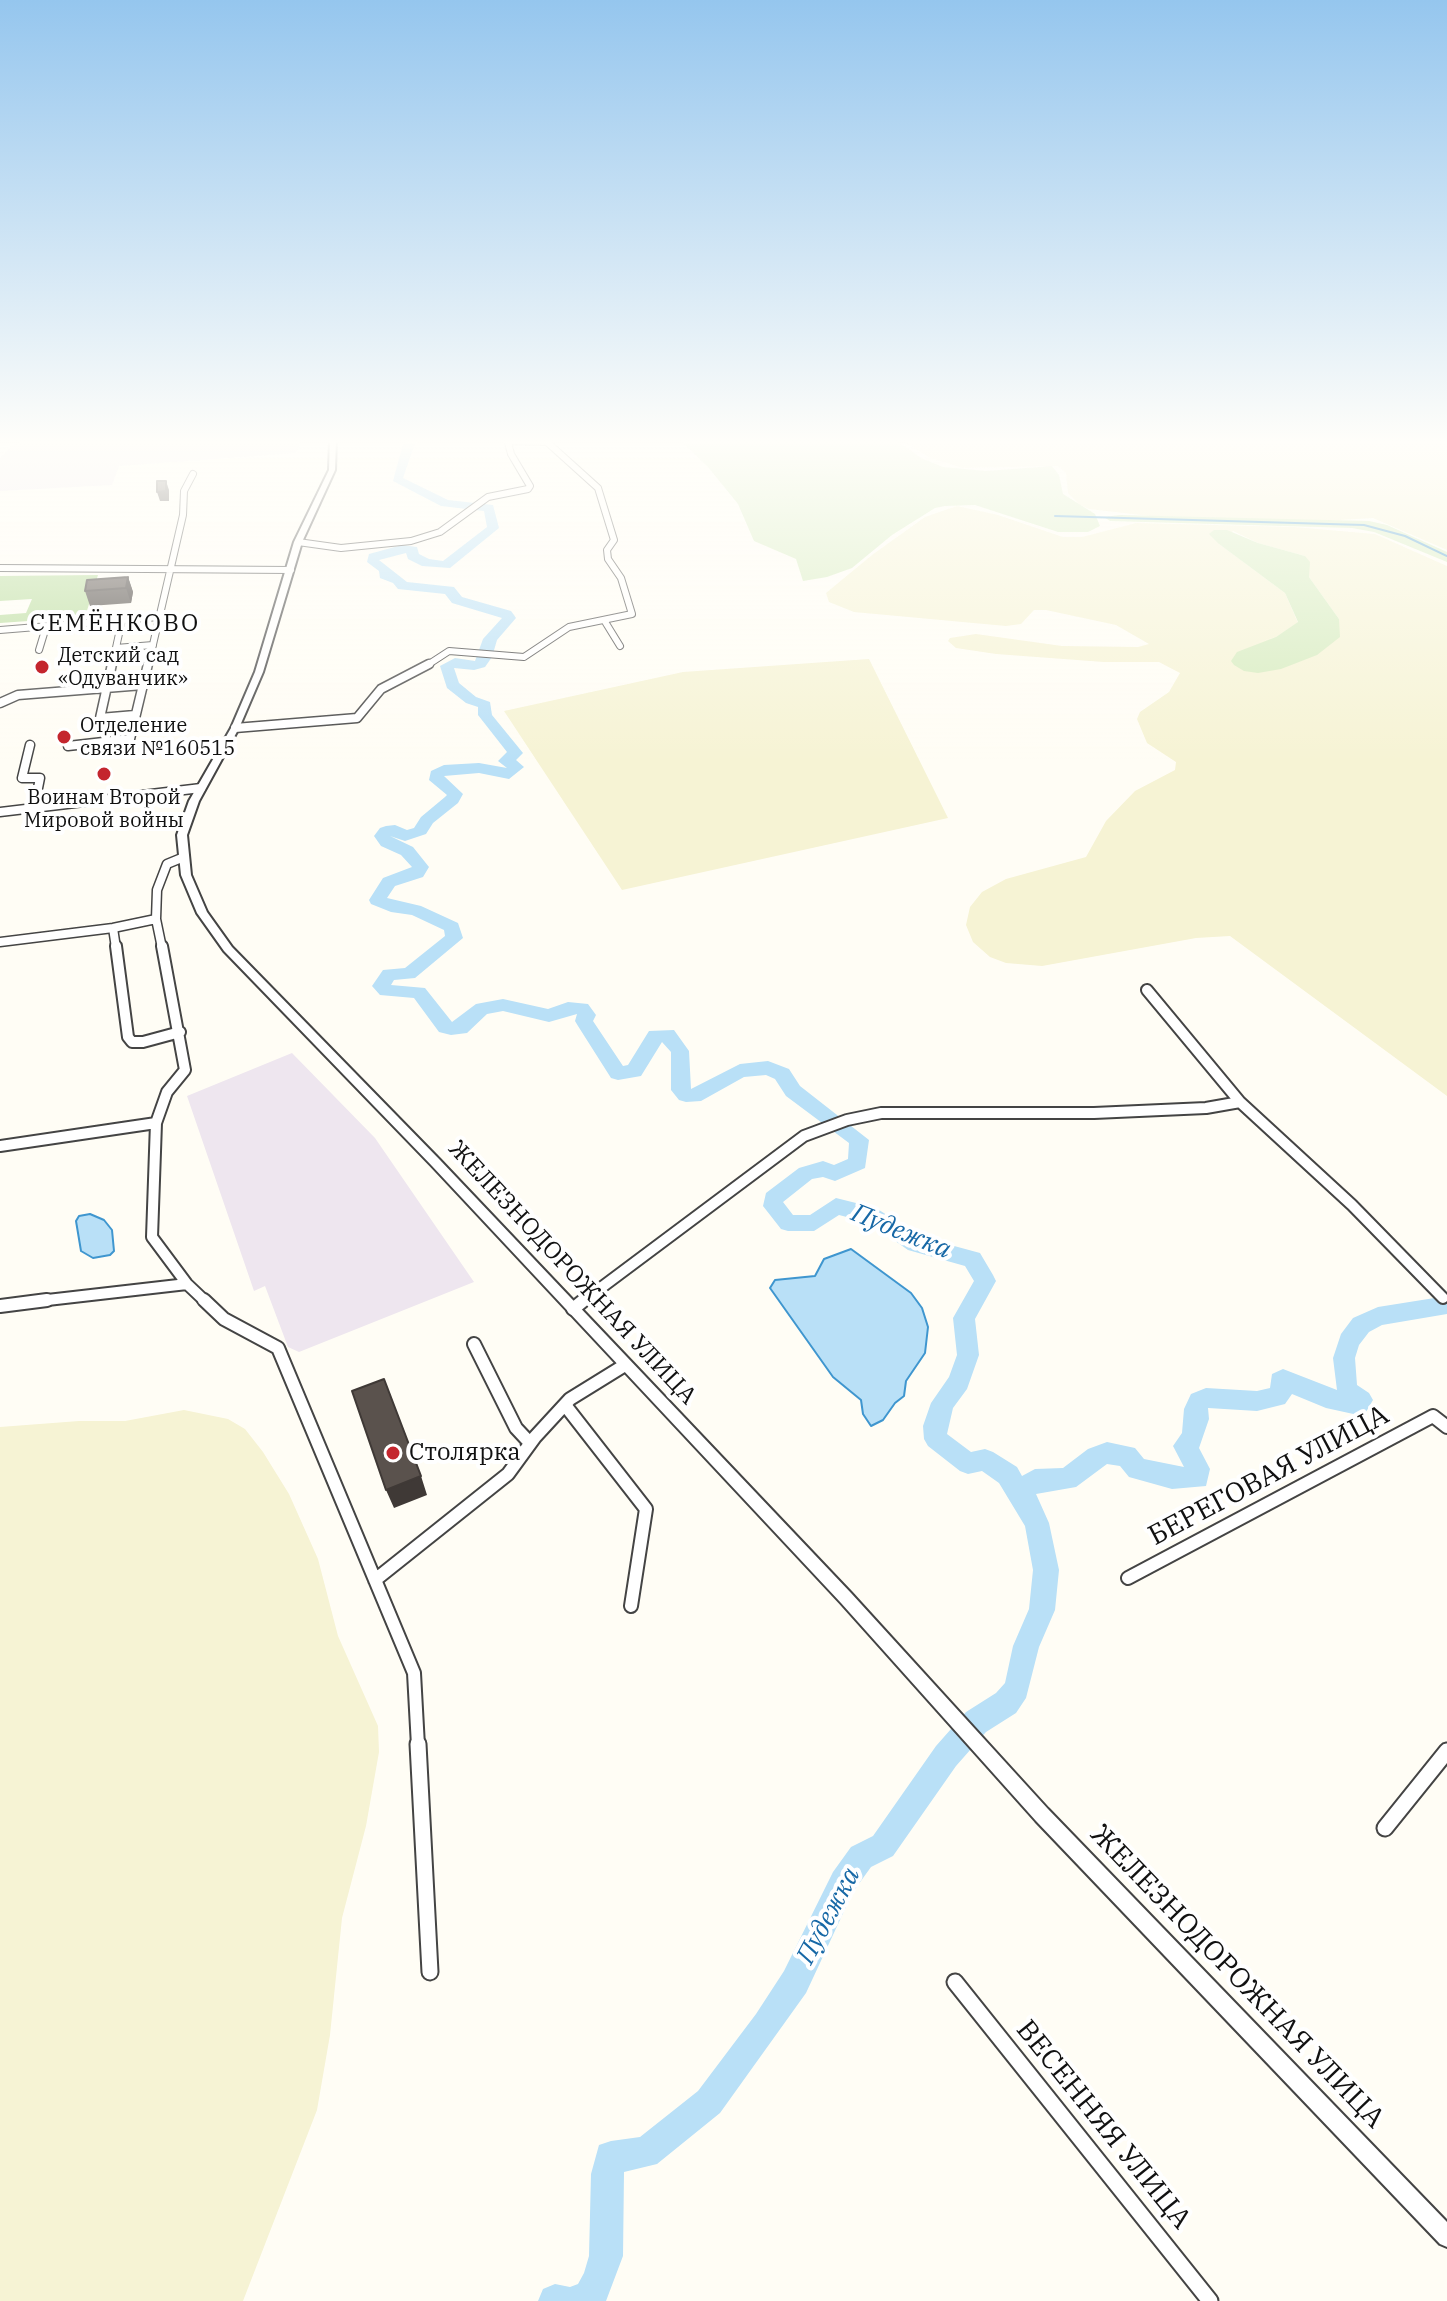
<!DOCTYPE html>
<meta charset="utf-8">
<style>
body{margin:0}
canvas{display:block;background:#fffdf5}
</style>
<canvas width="1447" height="2301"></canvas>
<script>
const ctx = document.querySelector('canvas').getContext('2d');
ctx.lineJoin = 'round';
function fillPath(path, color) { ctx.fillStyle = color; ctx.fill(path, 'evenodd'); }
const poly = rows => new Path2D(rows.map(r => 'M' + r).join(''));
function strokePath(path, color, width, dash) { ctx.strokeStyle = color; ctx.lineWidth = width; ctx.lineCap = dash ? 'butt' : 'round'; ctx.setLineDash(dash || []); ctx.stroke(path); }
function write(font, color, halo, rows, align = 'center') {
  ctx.font = font + ' "IBM Plex Serif",serif'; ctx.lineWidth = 8; ctx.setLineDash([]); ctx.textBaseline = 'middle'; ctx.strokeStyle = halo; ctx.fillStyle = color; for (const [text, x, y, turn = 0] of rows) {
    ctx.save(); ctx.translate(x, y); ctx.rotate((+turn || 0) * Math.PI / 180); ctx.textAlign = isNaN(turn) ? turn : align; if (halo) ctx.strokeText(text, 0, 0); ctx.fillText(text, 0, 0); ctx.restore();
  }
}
const industrial = poly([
 [26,439,301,439,296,453,119,466,112,485,0,491,0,458,12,445],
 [292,1053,375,1138,474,1282,299,1352,288,1347,265,1286,254,1291,187,1096]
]);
const farmland = poly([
 [900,439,1447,439,1447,550,1373,518,1322,521,1150,516,1089,509,1080,505,1068,493,1066,473,1058,466,963,468,930,458],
 [957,506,998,515,1063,537,1082,537,1136,523,1294,527,1375,534,1447,566,1447,1096,1230,936,1196,938,1042,966,1006,963,990,957,973,942,966,925,970,907,982,892,1006,879,1086,857,1106,821,1135,791,1175,770,1176,762,1147,743,1137,719,1140,712,1169,692,1180,673,1159,662,1104,662,996,654,956,648,948,641,950,638,976,634,1062,646,1138,647,1149,644,1116,625,1046,610,1034,610,1021,624,1006,626,854,612,829,602,826,593,872,555,925,517],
 [1233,531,1258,543,1305,556,1309,577,1339,619,1249,645,1276,637,1298,623,1285,593,1219,544],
 [869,659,948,818,622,890,504,711,683,672],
 [184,1410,228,1419,245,1429,263,1452,289,1494,318,1559,338,1636,378,1726,379,1752,366,1826,342,1918,330,2035,317,2110,243,2301,0,2301,0,1427,79,1421,125,1421]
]);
const green = poly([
 [895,439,921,458,943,467,986,471,1052,466,1059,475,1063,494,1095,514,1100,526,1088,532,1058,532,975,505,945,506,935,508,892,535,852,568,827,577,803,581,796,559,754,541,738,504,708,467,679,439],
 [1120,515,1369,521,1387,525,1447,552,1447,562,1374,532,1352,528,1110,521,1104,517],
 [1214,530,1227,530,1258,543,1305,556,1310,562,1309,577,1339,619,1340,637,1317,655,1281,669,1258,673,1244,671,1234,665,1231,661,1237,652,1276,637,1298,622,1285,593,1219,544,1209,534]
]);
const forest = poly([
 [98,575,85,617,0,623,0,615,26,613,32,599,0,601,0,576]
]);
const water = poly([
 [90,1214,104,1220,112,1230,114,1251,110,1255,93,1258,81,1251,76,1221,79,1216,90,1214],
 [851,1249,911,1293,922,1308,928,1327,925,1353,906,1381,904,1396,895,1403,883,1420,871,1426,863,1414,861,1400,833,1377,770,1288,775,1280,815,1276,824,1259,851,1249]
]);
const stream = poly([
 [1055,516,1364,525,1405,536,1447,556]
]);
const river = poly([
 [408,439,421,439,414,446,403,478,448,500,493,505,499,528,450,568,422,566,408,559,406,553,379,560,407,582,454,587,462,597,511,611,514,615,516,618,497,640,492,657,485,667,474,670,454,668,459,683,476,697,490,702,492,715,523,753,516,760,524,767,509,779,479,773,444,776,463,794,458,803,433,823,426,834,405,841,390,836,413,847,429,867,423,877,395,886,387,898,421,906,458,923,463,938,415,978,394,980,391,985,425,988,452,1022,476,1004,503,999,548,1009,568,1002,588,1004,596,1015,593,1021,623,1066,628,1065,649,1031,674,1030,689,1051,691,1089,740,1064,768,1061,789,1069,800,1086,869,1140,865,1168,835,1181,823,1177,812,1179,783,1202,793,1215,810,1215,836,1198,876,1208,921,1237,980,1253,993,1275,996,1281,975,1319,979,1355,967,1389,953,1408,947,1434,971,1452,985,1449,993,1452,1017,1467,1022,1476,1035,1469,1063,1468,1088,1449,1107,1442,1135,1448,1144,1459,1184,1467,1173,1446,1182,1433,1184,1409,1191,1394,1206,1388,1257,1391,1270,1388,1272,1374,1283,1369,1337,1390,1333,1358,1341,1334,1353,1318,1378,1307,1447,1296,1447,1314,1382,1325,1369,1332,1359,1345,1355,1358,1357,1385,1369,1393,1373,1400,1366,1412,1358,1415,1326,1408,1292,1394,1285,1404,1257,1411,1208,1408,1209,1419,1199,1448,1210,1469,1206,1486,1172,1489,1129,1477,1120,1466,1107,1464,1076,1487,1036,1494,1049,1523,1059,1570,1055,1610,1039,1647,1026,1698,1016,1713,986,1732,956,1766,893,1856,871,1867,853,1892,806,1993,720,2113,657,2164,624,2172,623,2256,606,2301,538,2301,543,2289,555,2284,570,2287,578,2284,584,2273,589,2256,591,2174,599,2145,611,2141,640,2137,698,2091,756,2014,784,1971,833,1872,851,1847,873,1836,936,1746,966,1712,996,1693,1005,1683,1013,1646,1029,1609,1033,1570,1025,1526,999,1483,982,1471,968,1474,960,1471,928,1446,924,1439,923,1426,931,1403,949,1377,957,1355,953,1318,974,1281,965,1266,908,1250,870,1223,839,1215,814,1231,788,1231,781,1229,763,1206,766,1193,799,1168,823,1161,834,1165,848,1159,849,1143,786,1096,775,1079,766,1075,744,1077,701,1101,686,1102,679,1100,671,1090,671,1052,662,1042,641,1076,618,1080,611,1078,578,1026,575,1021,577,1014,549,1022,503,1011,487,1014,467,1033,451,1035,439,1032,414,998,380,995,372,986,383,970,405,968,445,936,444,930,412,915,391,912,371,904,369,900,383,878,412,867,401,855,381,846,374,836,380,828,386,826,395,825,407,830,414,828,421,817,445,797,447,795,429,780,431,771,444,765,479,763,507,768,498,761,507,752,478,715,478,707,466,703,447,688,440,666,455,658,475,661,483,639,502,618,452,603,445,594,398,589,393,583,380,578,379,571,367,562,369,554,402,545,417,547,419,554,429,559,443,561,487,527,484,511,441,506,393,481,403,444,408,439],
 [446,439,459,439,454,442,446,439]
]);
const minorFar4 = poly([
 [298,542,341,548,411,541,440,532,488,497,528,489,530,486,511,454,507,439],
 [0,568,291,570],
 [604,620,620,646],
 [0,630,159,617],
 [116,648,153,645],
 [39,650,46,627],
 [112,666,122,620],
 [148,666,183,515,184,491,193,474],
 [426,666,449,651,524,657,569,627,632,614,621,578,608,559,607,550,614,540,598,488,547,442,507,441]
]);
const minorFar3 = poly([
 [112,664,100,718,135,715],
 [0,703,18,695,143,685],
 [235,728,357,718,381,689,429,664],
 [30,745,22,778,40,778,34,808],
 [68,746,130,739,148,664],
 [0,812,201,788],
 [113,928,116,948],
 [0,942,113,928,156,919],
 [162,948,156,919,157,890,167,864,184,857]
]);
const minorFar2 = poly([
 [116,946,128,1037,132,1042,143,1042,180,1032],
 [162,946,185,1070,167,1092,156,1123,152,1237,187,1284,206,1302],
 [1147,990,1240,1102,1352,1205,1443,1298],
 [0,1146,156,1123],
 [30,1302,187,1284],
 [582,1302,804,1136,847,1120,881,1113,1094,1113,1206,1108,1240,1102]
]);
const minorFar1 = poly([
 [204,1300,224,1319,278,1348,414,1673,418,1746],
 [0,1306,47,1300],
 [573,1309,584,1300],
 [474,1344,516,1428,530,1443],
 [565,1405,646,1509,631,1606],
 [1128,1578,1433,1416,1447,1427],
 [375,1580,508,1474,535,1437,570,1399,625,1365]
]);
const minor = poly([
 [418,1744,430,1972],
 [1385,1828,1447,1751],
 [955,1982,1210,2301]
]);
const tertiary = poly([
 [330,439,336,439,335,470,302,542,263,672,239,728,199,801,187,835,191,875,207,912,232,947,440,1160,851,1593,1048,1809,1447,2222,1447,2247,1440,2244,1036,1821,841,1603,432,1166,224,951,197,913,181,875,177,835,189,801,231,728,255,672,294,542,329,470,330,439]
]);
const wall = poly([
 [128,577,133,592,131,603,90,606,85,591]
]);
const shadedWall = poly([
 [166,481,169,490,169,501,160,501,157,492],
 [128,577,133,592,131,603,126,588],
 [421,1476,427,1495,394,1508,386,1490]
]);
const building = poly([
 [157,481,166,481,166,491,157,492,157,481],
 [128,577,126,588,85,591,87,580,128,577],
 [384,1379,421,1476,386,1490,352,1391,384,1379]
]);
const markers = [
 [42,667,8,"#c4262e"],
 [64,737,8,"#c4262e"],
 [104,774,8,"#c4262e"],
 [393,1453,8,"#c4262e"]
];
const farPoinames = [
 ["Детский сад",58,656],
 ["«Одуванчик»",58,679],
 ["Отделение",80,726],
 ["связи №160515",80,749],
 ["Воинам Второй",104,798,"center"],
 ["Мировой войны",104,821,"center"]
];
const farQuarternames = [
 ["СЕМЁНКОВО",115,624]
];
const streetNames = [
 ["ЖЕЛЕЗНОДОРОЖНАЯ УЛИЦА",572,1273,47]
];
const poiNames = [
 ["Столярка",409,1453]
];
const waterNames = [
 ["Пудежка",901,1232,22],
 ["Пудежка",829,1916,-62]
];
const nearStreetnames = [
 ["БЕРЕГОВАЯ УЛИЦА",1269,1476,-28],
 ["ЖЕЛЕЗНОДОРОЖНАЯ УЛИЦА",1237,1977,46],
 ["ВЕСЕННЯЯ УЛИЦА",1103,2125,51]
];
fillPath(industrial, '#eee6ef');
fillPath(farmland, '#f6f3d4');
fillPath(green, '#d5ebbd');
fillPath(forest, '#b9dc9c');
fillPath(water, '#b9e0f7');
strokePath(water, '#3f96cf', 2);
strokePath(stream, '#3f96cf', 2);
fillPath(river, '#b9e0f7');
strokePath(minorFar4, '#444', 8);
strokePath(minorFar3, '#444', 11);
strokePath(minorFar2, '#444', 14);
strokePath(minorFar1, '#444', 16);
strokePath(minor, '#444', 19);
strokePath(tertiary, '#444', 4);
strokePath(minorFar4, '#fff', 6);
strokePath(minorFar3, '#fff', 8);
strokePath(minorFar2, '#fff', 10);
strokePath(minorFar1, '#fff', 12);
strokePath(minor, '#fff', 15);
fillPath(tertiary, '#fff');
fillPath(wall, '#4d4742');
fillPath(shadedWall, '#3f3936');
fillPath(building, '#5a524d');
strokePath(building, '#3f3936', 2);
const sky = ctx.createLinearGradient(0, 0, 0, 762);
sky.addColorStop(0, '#95c6ee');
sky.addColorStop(0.58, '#fffefa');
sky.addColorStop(1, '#fffefa00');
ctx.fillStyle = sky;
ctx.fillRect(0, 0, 1447, 762);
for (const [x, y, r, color] of markers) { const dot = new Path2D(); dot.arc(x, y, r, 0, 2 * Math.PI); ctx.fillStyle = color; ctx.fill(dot); strokePath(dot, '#fff', 3); }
write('20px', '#111', '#fff', farPoinames, 'left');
ctx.letterSpacing = '2px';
write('24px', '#111', '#fff', farQuarternames);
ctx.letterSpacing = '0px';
write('24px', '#111', '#fff', streetNames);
write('24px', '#111', '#fff', poiNames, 'left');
write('italic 26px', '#1768a6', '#fff', waterNames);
write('28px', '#111', '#fff', nearStreetnames);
</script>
